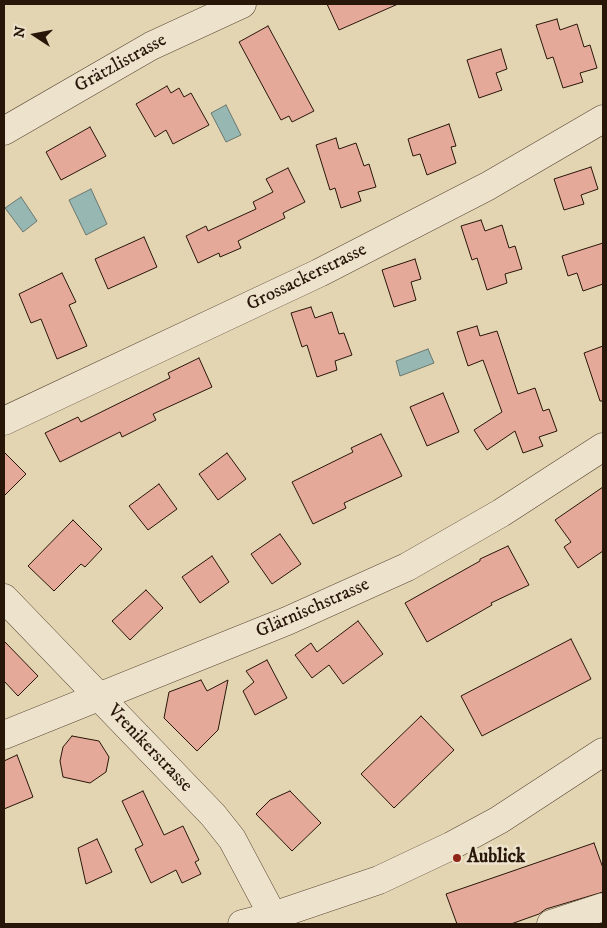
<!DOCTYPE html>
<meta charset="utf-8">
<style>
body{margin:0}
#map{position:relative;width:607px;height:928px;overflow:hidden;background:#e3d4b2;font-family:"IM FELL DW Pica",serif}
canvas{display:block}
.frame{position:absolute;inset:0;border:5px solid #281609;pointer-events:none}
.north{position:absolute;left:10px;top:10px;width:50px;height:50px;-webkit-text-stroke:4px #ede3cd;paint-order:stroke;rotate:281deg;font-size:14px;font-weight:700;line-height:20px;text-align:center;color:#281609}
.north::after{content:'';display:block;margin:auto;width:18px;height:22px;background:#281609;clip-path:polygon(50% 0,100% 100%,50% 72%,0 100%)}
</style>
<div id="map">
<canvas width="607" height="928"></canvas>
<div class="frame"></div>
<div class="north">N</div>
</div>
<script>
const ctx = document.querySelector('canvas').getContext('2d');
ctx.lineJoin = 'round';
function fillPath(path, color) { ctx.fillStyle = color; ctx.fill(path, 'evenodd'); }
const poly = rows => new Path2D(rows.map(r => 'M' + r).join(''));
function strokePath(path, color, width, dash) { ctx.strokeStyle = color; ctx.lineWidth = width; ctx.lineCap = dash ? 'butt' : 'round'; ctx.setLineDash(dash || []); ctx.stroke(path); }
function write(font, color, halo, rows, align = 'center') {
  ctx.font = font + ' "IM FELL DW Pica",serif'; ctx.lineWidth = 5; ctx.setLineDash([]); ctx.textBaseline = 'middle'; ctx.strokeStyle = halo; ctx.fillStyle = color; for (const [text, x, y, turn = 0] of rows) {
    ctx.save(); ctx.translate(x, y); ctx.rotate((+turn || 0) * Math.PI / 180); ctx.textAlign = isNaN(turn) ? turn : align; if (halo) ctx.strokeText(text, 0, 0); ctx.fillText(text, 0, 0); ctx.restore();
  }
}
const water = poly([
 [226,105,241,135,226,142,211,113,226,105],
 [91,189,107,224,86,235,69,200,91,189],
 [21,197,37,221,23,232,5,208,21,197],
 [428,349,434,363,400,376,396,361,428,349]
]);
const building = poly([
 [327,4,398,4,339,30,327,4],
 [557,19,560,30,577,24,584,47,590,45,597,68,580,73,583,82,563,88,553,57,547,59,536,25,557,19],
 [268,26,314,111,292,122,289,116,281,120,239,42,268,26],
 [501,49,507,69,496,73,502,90,479,98,467,60,501,49],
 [167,86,171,93,179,88,184,97,191,93,209,125,173,144,166,130,155,137,136,104,167,86],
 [449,124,456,146,451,147,456,163,427,175,420,154,413,156,408,139,449,124],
 [90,127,106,156,61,180,46,152,90,127],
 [336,138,339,149,356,143,364,166,369,164,376,187,358,192,361,201,341,208,335,188,330,190,316,145,336,138],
 [591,167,598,189,581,195,584,204,564,210,554,179,591,167],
 [288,168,305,202,283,213,285,218,238,241,241,248,220,257,219,253,198,263,186,236,206,226,208,231,256,209,253,202,273,192,266,179,288,168],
 [481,220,485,231,502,225,509,248,515,246,522,269,505,274,507,283,487,290,477,258,472,260,461,226,481,220],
 [144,237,157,267,108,289,95,259,144,237],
 [603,243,603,284,583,291,577,273,568,276,562,256,603,243],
 [415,259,421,279,411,282,416,300,394,307,382,270,415,259],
 [62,273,76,302,69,305,87,346,57,359,41,319,31,323,19,294,62,273],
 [311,307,315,318,332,312,339,334,344,333,352,355,335,361,337,370,317,377,307,345,302,347,291,313,311,307],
 [477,326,480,336,497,331,518,394,535,388,543,411,549,409,557,431,539,437,543,446,523,453,515,431,487,450,474,430,502,412,483,360,468,366,457,332,477,326],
 [603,346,603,401,600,401,584,353,603,346],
 [199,358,212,387,153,414,156,420,122,437,120,432,60,462,45,433,78,417,81,422,170,378,168,373,199,358],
 [443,393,459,432,427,446,410,407,443,393],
 [381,434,402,476,344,503,346,508,313,524,292,482,353,452,351,448,381,434],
 [4,452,26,474,4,496,4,452],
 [227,453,246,479,218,500,199,474,227,453],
 [159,484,177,509,148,530,129,506,159,484],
 [603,487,603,551,578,568,564,547,571,542,555,520,603,487],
 [73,520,102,549,85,567,81,564,54,591,28,566,73,520],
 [280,534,301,564,272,584,251,554,280,534],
 [508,546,529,585,491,603,492,605,427,642,405,603,480,561,480,559,508,546],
 [212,556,229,582,200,603,182,577,212,556],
 [146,590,163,608,130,640,112,621,146,590],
 [358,621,383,654,343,684,329,665,312,678,295,655,311,643,317,652,358,621],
 [571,639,591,679,482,736,461,696,571,639],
 [4,641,38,676,18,696,4,681,4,641],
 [267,660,287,698,255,715,243,691,254,682,246,671,267,660],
 [201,680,207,691,228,680,218,730,197,751,164,718,169,692,201,680],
 [421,716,454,750,394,808,361,774,421,716],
 [72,736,99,741,109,757,106,772,90,783,63,777,60,761,63,747,72,736],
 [17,755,33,797,4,809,4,761,17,755],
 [143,791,164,835,183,826,199,860,195,862,201,874,182,883,176,870,151,883,135,849,143,845,122,801,143,791],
 [290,791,321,823,292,851,256,814,270,800,290,791],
 [97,839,112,872,86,884,78,848,97,839],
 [594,843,603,868,603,892,546,909,539,914,511,924,457,924,446,894,594,843]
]);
const minor = poly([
 [4,131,151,46,242,4],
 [4,421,319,273,488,186,603,119],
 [4,598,213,815,232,839,273,916],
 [4,735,287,621,407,567,501,513,603,447],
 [242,924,273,916,379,880,451,846,499,820,603,752],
 [551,924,603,907]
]);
const markers = [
 [457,858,5,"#8f2418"]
];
const streetNames = [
 ["Grätzlistrasse",121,64,-29],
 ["Grossackerstrasse",307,278,-26],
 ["Glärnischstrasse",313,609,-24],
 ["Vrenikerstrasse",149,749,46]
];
const poiNames = [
 ["Aublick",467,858]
];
fillPath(water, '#96b7b2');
strokePath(water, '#6a776e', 1);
fillPath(building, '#e5a999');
strokePath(building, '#281609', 1);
strokePath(minor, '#574633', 29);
strokePath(minor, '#ede3cd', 28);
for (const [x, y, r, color] of markers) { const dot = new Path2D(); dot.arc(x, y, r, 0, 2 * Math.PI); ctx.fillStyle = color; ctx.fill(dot); strokePath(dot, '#ede3cd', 2); }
write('19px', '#281609', '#ede3cd', streetNames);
write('bold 19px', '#281609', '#ede3cd', poiNames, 'left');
</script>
